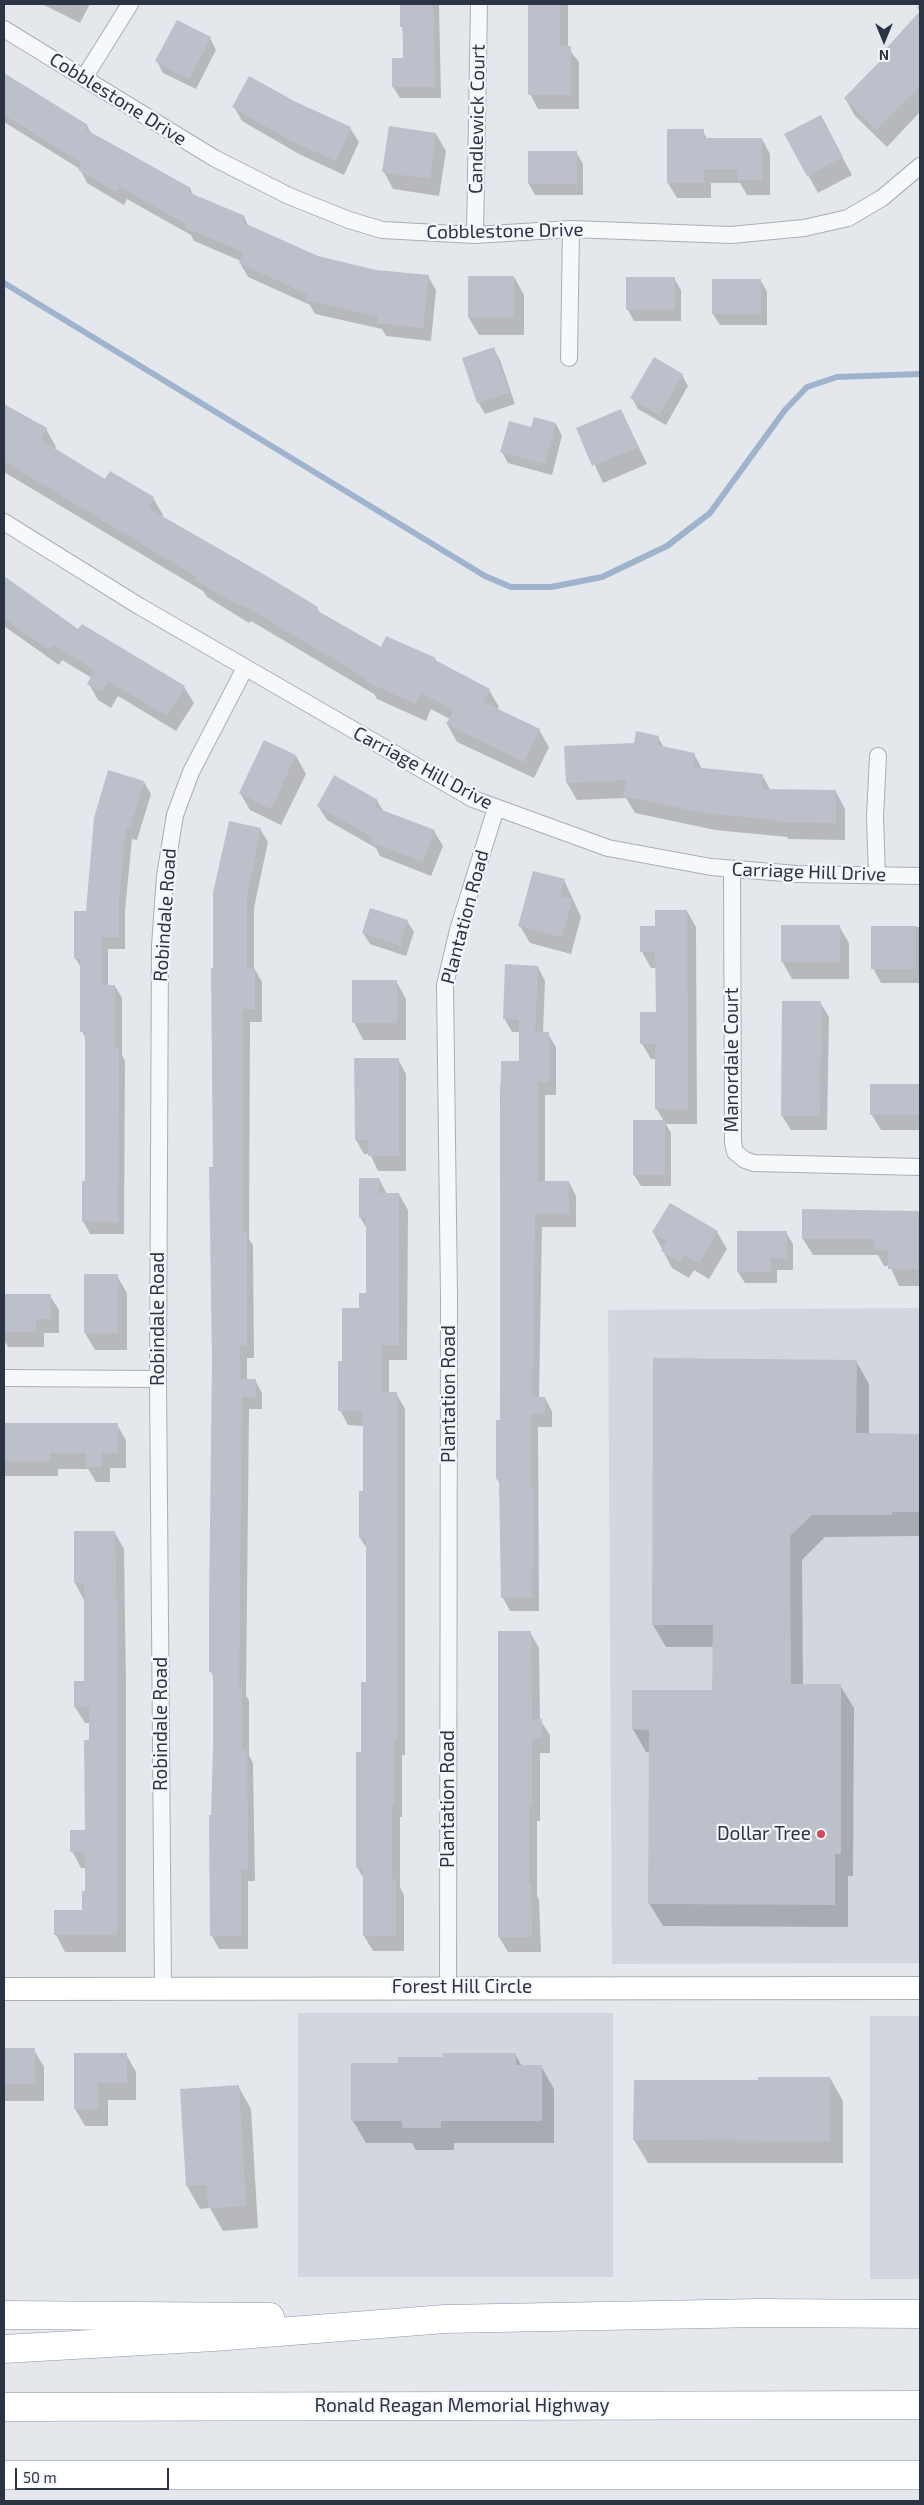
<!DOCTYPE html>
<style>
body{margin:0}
#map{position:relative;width:924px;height:2505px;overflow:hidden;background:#e4e7ec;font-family:"Exo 2",sans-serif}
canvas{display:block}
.frame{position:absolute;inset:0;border:5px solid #2b3445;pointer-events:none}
.north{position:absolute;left:859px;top:15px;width:50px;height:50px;-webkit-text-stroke:4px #f4f6f9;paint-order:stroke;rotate:180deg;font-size:14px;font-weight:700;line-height:20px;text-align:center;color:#2b3445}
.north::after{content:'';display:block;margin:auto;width:18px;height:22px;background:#2b3445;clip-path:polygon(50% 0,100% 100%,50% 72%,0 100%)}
.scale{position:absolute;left:15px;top:2468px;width:154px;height:22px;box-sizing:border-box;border:2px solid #2b3445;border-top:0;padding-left:6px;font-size:15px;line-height:18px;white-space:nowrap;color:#2b3445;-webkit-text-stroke:4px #f4f6f9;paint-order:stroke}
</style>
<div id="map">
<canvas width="924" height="2505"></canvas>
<div class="frame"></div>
<div class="north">N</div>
<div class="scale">50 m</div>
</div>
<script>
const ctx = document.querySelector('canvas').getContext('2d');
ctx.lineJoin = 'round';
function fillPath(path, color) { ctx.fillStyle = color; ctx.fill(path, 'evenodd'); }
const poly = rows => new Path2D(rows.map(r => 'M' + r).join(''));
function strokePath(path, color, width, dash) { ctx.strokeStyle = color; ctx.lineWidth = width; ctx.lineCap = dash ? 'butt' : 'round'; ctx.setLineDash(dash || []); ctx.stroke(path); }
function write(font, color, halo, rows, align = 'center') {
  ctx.font = font + ' "Exo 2",sans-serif'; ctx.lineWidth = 4.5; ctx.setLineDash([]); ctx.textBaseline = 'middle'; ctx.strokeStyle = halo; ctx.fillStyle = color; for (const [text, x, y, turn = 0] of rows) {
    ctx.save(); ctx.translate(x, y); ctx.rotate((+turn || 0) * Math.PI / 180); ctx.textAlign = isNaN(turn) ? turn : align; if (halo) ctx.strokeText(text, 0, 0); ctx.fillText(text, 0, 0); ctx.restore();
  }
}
const built = poly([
 [920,1308,920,1963,612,1964,608,1310],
 [298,2013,613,2013,613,2277,298,2277],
 [870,2016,920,2016,920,2279,870,2279]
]);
const shadow = poly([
 [42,4,90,4,80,23],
 [401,4,439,4,441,98,400,98,393,87,404,59],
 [529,4,568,4,568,48,579,62,579,109,538,109,530,94],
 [920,4,920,112,887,147,855,116,845,98,886,58,883,53,920,13,917,7],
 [210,38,216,50,196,89,163,73,157,61],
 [4,75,87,126,92,134,190,189,194,196,244,217,249,227,318,257,376,271,428,276,436,290,431,341,386,336,382,329,315,314,310,305,248,277,240,263,241,261,194,241,191,235,127,199,124,205,87,183,80,169,4,122],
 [296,103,350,128,359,142,344,175,299,154,242,121,234,107],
 [703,131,707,139,762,139,770,154,770,195,747,195,740,183,711,183,711,198,677,198,668,183],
 [436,134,446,151,439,196,393,189,384,172],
 [830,134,852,175,818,193,786,135],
 [576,152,583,164,583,195,535,195,529,184],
 [469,277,514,277,524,295,524,335,479,335,469,318],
 [674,278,681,290,681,321,634,321,628,310],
 [760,280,767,291,767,325,720,325,713,314],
 [494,349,500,360,515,404,485,414,478,402],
 [682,375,688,386,666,425,638,409,632,398],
 [4,406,46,429,56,447,54,450,106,480,153,498,163,515,162,517,317,608,320,613,382,648,435,659,437,662,489,690,499,707,497,710,539,730,549,747,534,778,457,742,447,724,450,719,431,709,426,721,377,699,374,694,251,621,249,623,207,597,203,591,4,472],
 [621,410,647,464,603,483,578,429],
 [556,424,562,436,552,475,508,463,502,452,532,429],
 [4,577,79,631,82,625,184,687,194,703,176,731,118,696,111,708,98,700,89,684,92,678,62,660,59,665,4,626],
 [658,737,664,748,694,754,702,769,762,775,771,791,836,792,845,809,845,840,788,839,787,837,715,830,635,813,626,798,577,800,567,783,635,744],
 [265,742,296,756,306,774,281,825,250,810,240,793],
 [144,782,151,794,137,840,132,839,125,911,125,949,108,949,108,986,115,986,122,998,122,1055,125,1061,124,1234,90,1234,83,1221,86,1182,86,1039,82,1031,82,969,75,958,87,912],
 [377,801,384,812,434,831,443,846,431,876,380,856,376,848,327,820,318,806],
 [260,829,268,842,254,908,254,968,262,982,262,1022,250,1022,249,1239,253,1245,254,1358,247,1358,247,1380,255,1380,262,1393,262,1409,249,1409,246,1696,249,1700,249,1755,253,1763,255,1881,248,1881,248,1949,219,1949,212,1936,210,1816,212,1816,214,1749,214,1677,211,1672,214,969],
 [564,880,581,917,571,954,530,943,520,926],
 [687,911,696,927,697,1124,666,1124,671,1133,671,1186,641,1186,634,1175,634,1121,664,1121,656,1108,656,1059,651,1059,642,1044,657,1014,657,968,651,968,642,952,642,927,656,927],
 [407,921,414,932,406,956,370,944,363,933],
 [839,926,849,943,849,979,792,979,782,961],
 [873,927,920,927,920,983,881,983,873,968],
 [538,967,545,981,543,1034,548,1034,556,1047,556,1095,545,1095,545,1182,569,1182,576,1196,576,1227,542,1227,539,1398,545,1398,552,1411,552,1427,538,1427,539,1611,510,1611,503,1598,500,1484,497,1479,501,1422,500,1093,502,1062,520,1062,520,1032,512,1032,504,1018],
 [396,981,406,999,406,1040,363,1040,354,1022],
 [820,1002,829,1017,827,1130,791,1130,782,1116],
 [398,1059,406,1074,406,1171,378,1171,370,1154,364,1154,356,1140],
 [872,1085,920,1085,920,1130,881,1130,872,1115],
 [379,1179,387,1194,399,1194,408,1210,407,1360,389,1360,389,1393,396,1393,405,1409,405,1755,402,1755,402,1817,400,1817,400,1887,404,1895,404,1951,373,1951,364,1936,364,1879,357,1867,367,1684,367,1549,360,1538,364,1492,364,1426,348,1425,340,1410,343,1362,360,1310,367,1294,367,1229,360,1217],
 [803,1210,920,1212,920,1286,899,1286,890,1266,884,1266,878,1255,813,1255,803,1239],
 [653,1232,717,1232,727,1249,709,1279,694,1270,689,1278,672,1268],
 [738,1232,786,1232,793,1244,793,1270,777,1270,777,1283,745,1283,738,1272],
 [117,1276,127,1293,127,1350,95,1350,85,1333],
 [4,1296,50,1296,59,1310,59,1333,44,1333,44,1347,8,1347,4,1340],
 [856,1361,869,1384,869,1435,920,1435,920,1536,825,1537,802,1560,803,1685,840,1685,854,1708,853,1876,848,1876,848,1927,663,1926,649,1903,650,1752,646,1752,633,1729,633,1691,714,1692,714,1647,666,1647,653,1625],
 [4,1425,117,1425,126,1440,126,1468,110,1468,110,1482,96,1482,88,1469,58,1469,58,1476,4,1476],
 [75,1533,115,1533,124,1549,126,1684,126,1952,65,1952,56,1935,56,1911,83,1911,86,1892,86,1868,81,1868,72,1851,86,1831,90,1741,90,1723,85,1723,75,1707,85,1682,84,1600,75,1583],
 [530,1632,539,1648,540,1720,550,1735,550,1753,540,1753,540,1821,537,1821,537,1896,539,1900,541,1952,508,1952,499,1937],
 [4,2050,34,2050,44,2067,44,2101,4,2101],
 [75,2054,126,2054,136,2072,136,2100,108,2100,108,2126,85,2126,75,2109],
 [515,2054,522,2066,541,2066,554,2089,554,2143,454,2143,454,2150,416,2150,412,2143,366,2143,353,2121,399,2064,444,2058],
 [830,2078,843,2101,843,2163,648,2163,634,2140,759,2081],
 [238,2086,251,2109,258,2228,223,2231,210,2208,200,2209,187,2186]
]);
const stream = poly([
 [4,283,485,576,511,587,551,587,602,577,667,546,710,513,785,410,807,387,837,377,920,374]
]);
const building = poly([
 [400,4,433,4,435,87,392,87,392,58,403,58,403,27,400,27],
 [528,4,560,4,560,46,571,46,571,95,528,95],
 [920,11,920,86,877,130,844,98,885,56,882,53],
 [177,20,211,37,189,79,155,61],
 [4,73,88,125,85,129,191,188,188,192,245,216,242,222,318,256,376,270,429,275,423,328,377,323,378,317,306,300,307,294,239,263,244,252,185,228,186,224,120,187,116,192,78,170,82,163,4,115],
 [249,76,296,102,351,127,336,161,289,140,232,107],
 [821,115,843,157,807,176,784,134],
 [389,126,436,133,430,179,382,172],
 [667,129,704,129,704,138,762,138,762,180,737,180,737,169,704,169,704,183,667,183],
 [528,151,577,151,577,184,528,184],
 [468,276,514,276,514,318,468,318],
 [626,277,675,277,675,310,626,310],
 [712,279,761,279,761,314,712,314],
 [494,347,509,393,477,403,462,358],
 [654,357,683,374,659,415,630,398],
 [4,404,47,428,41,440,105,479,110,471,154,497,148,508,270,578,318,607,316,610,381,647,386,636,436,658,435,660,490,689,483,702,540,729,524,762,446,724,454,710,421,693,416,704,366,682,367,679,241,604,239,606,195,580,197,577,4,461],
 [621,409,638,447,592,466,576,428],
 [534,417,556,423,545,464,500,452,509,421,531,427],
 [4,576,78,629,82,624,185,686,167,716,108,681,102,692,87,684,95,670,53,645,49,650,4,618],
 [636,731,659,736,657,745,695,753,692,767,763,774,762,789,836,790,836,823,777,822,777,820,704,813,623,796,627,780,566,783,564,746,634,743],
 [264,740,296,755,271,809,239,793],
 [108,770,144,781,130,828,126,827,119,898,119,937,101,937,101,985,115,985,115,1048,119,1048,118,1222,82,1222,82,1181,85,1181,85,1032,80,1032,80,959,74,959,74,911,86,911,94,818],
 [334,775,378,800,374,807,435,830,423,862,371,842,373,837,317,806],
 [229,821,261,828,247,894,247,968,255,968,255,1009,243,1009,243,1232,247,1232,247,1346,240,1346,240,1379,256,1379,256,1397,242,1397,239,1687,242,1687,242,1749,247,1749,248,1869,241,1869,241,1936,210,1936,209,1815,211,1815,213,1749,213,1672,209,1672,209,1607,212,1360,209,1167,213,1167,211,968,213,968,213,893],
 [533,871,565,879,560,896,572,899,562,937,518,926],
 [370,908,408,920,400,945,362,933],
 [655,910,687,910,688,1109,655,1109,655,1044,640,1044,640,1012,656,1012,655,952,640,952,640,926,655,926],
 [781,925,840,925,840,962,781,962],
 [871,926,916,926,916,969,871,969],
 [505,964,538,966,535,1032,549,1032,549,1082,538,1082,538,1181,569,1181,569,1214,535,1214,532,1397,545,1397,545,1414,531,1414,531,1488,534,1488,532,1598,501,1598,499,1479,496,1479,496,1420,500,1420,501,1061,519,1061,519,1020,503,1019],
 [352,980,397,980,397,1023,352,1023],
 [782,1001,821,1001,820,1116,781,1116],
 [354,1058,399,1058,399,1156,368,1156,368,1140,355,1140],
 [870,1084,920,1084,920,1115,870,1115],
 [633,1120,665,1120,665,1175,633,1175],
 [359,1178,379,1178,379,1193,399,1193,399,1345,381,1345,381,1392,397,1392,397,1740,394,1740,394,1803,392,1803,392,1879,396,1879,396,1936,363,1936,363,1867,356,1867,356,1752,361,1752,361,1682,366,1682,366,1538,359,1538,359,1491,363,1491,363,1411,338,1411,338,1361,342,1361,342,1308,359,1308,359,1293,366,1293,366,1218,359,1218],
 [670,1203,718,1231,699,1263,684,1254,679,1262,661,1251,667,1241,652,1232],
 [802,1209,918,1211,918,1269,888,1269,888,1250,874,1250,874,1239,802,1239],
 [737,1231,787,1231,787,1258,771,1258,771,1272,737,1272],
 [84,1274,118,1274,118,1333,84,1333],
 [4,1294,51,1294,51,1319,36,1319,36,1332,4,1332],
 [653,1358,857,1360,856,1433,920,1434,920,1512,892,1512,892,1515,812,1515,790,1536,791,1684,841,1684,841,1854,835,1854,835,1905,648,1904,649,1730,632,1729,632,1690,712,1690,713,1625,652,1625],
 [4,1423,118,1423,118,1453,102,1453,102,1467,86,1467,86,1453,50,1453,50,1461,4,1461],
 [74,1531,115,1531,118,1666,117,1935,54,1935,54,1910,82,1910,82,1891,85,1891,85,1852,70,1852,70,1830,85,1830,84,1740,89,1740,89,1707,74,1707,74,1681,84,1681,84,1583,74,1583],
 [498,1631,531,1631,532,1719,542,1719,542,1738,532,1738,532,1806,529,1806,529,1883,531,1883,532,1937,498,1937],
 [4,2048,35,2048,35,2084,4,2084],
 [74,2053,127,2053,127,2083,98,2083,98,2109,74,2109],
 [443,2053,516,2053,516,2065,542,2065,542,2121,441,2121,441,2128,402,2128,402,2121,351,2121,351,2063,398,2063,398,2057,443,2057],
 [758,2077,830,2077,830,2141,633,2140,634,2080,758,2080],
 [239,2085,246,2206,208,2208,207,2185,186,2186,180,2089]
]);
const street = poly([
 [4,29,214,158,289,196,349,220,382,230,475,235,571,229,731,235,804,228,848,218,882,198,920,166],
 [84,78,130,4],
 [475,235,479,4],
 [569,358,571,229],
 [4,522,139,606,473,799,608,848,711,867,797,874,920,876],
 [732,869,733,1142,735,1152,745,1160,754,1163,920,1167],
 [877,875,875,817,878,756],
 [4,1378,158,1379],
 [448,1987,449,1296,445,985,458,930,496,808],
 [163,1988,158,1379,160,946,165,876,175,815,191,772,245,668]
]);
const secondary = poly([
 [4,1989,920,1988]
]);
const highway = poly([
 [4,2315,270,2317],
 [4,2349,214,2337,445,2319,761,2313,920,2314],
 [4,2407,920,2405],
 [4,2475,920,2475]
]);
const markers = [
 [821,1834,5,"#d1495b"]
];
const streetNames = [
 ["Cobblestone Drive",118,99,32],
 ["Candlewick Court",477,119,-89],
 ["Cobblestone Drive",505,231,-1],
 ["Carriage Hill Drive",423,768,28],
 ["Carriage Hill Drive",809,872,2],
 ["Robindale Road",165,915,-86],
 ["Plantation Road",465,917,-75],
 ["Manordale Court",732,1060,-90],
 ["Robindale Road",158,1319,-90],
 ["Plantation Road",449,1394,-90],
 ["Robindale Road",161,1724,-90],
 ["Plantation Road",448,1799,-90],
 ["Forest Hill Circle",462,1987],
 ["Ronald Reagan Memorial Highway",462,2406]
];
const poiNames = [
 ["Dollar Tree",811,1834]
];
fillPath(built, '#d2d6de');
fillPath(shadow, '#0003');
strokePath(stream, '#9fb4cc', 6);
fillPath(building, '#bbc0ca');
strokePath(street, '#a9aeb7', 18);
strokePath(secondary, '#a9aeb7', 24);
strokePath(highway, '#8b94a3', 29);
strokePath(street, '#f7f8fa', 16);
strokePath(secondary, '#fff', 22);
strokePath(highway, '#fff', 28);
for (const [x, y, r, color] of markers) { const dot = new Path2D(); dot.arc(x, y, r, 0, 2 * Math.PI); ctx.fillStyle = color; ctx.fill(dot); strokePath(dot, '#f4f6f9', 2); }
write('19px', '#2b3445', '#f4f6f9', streetNames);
write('19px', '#2b3445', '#f4f6f9', poiNames, 'right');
</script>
